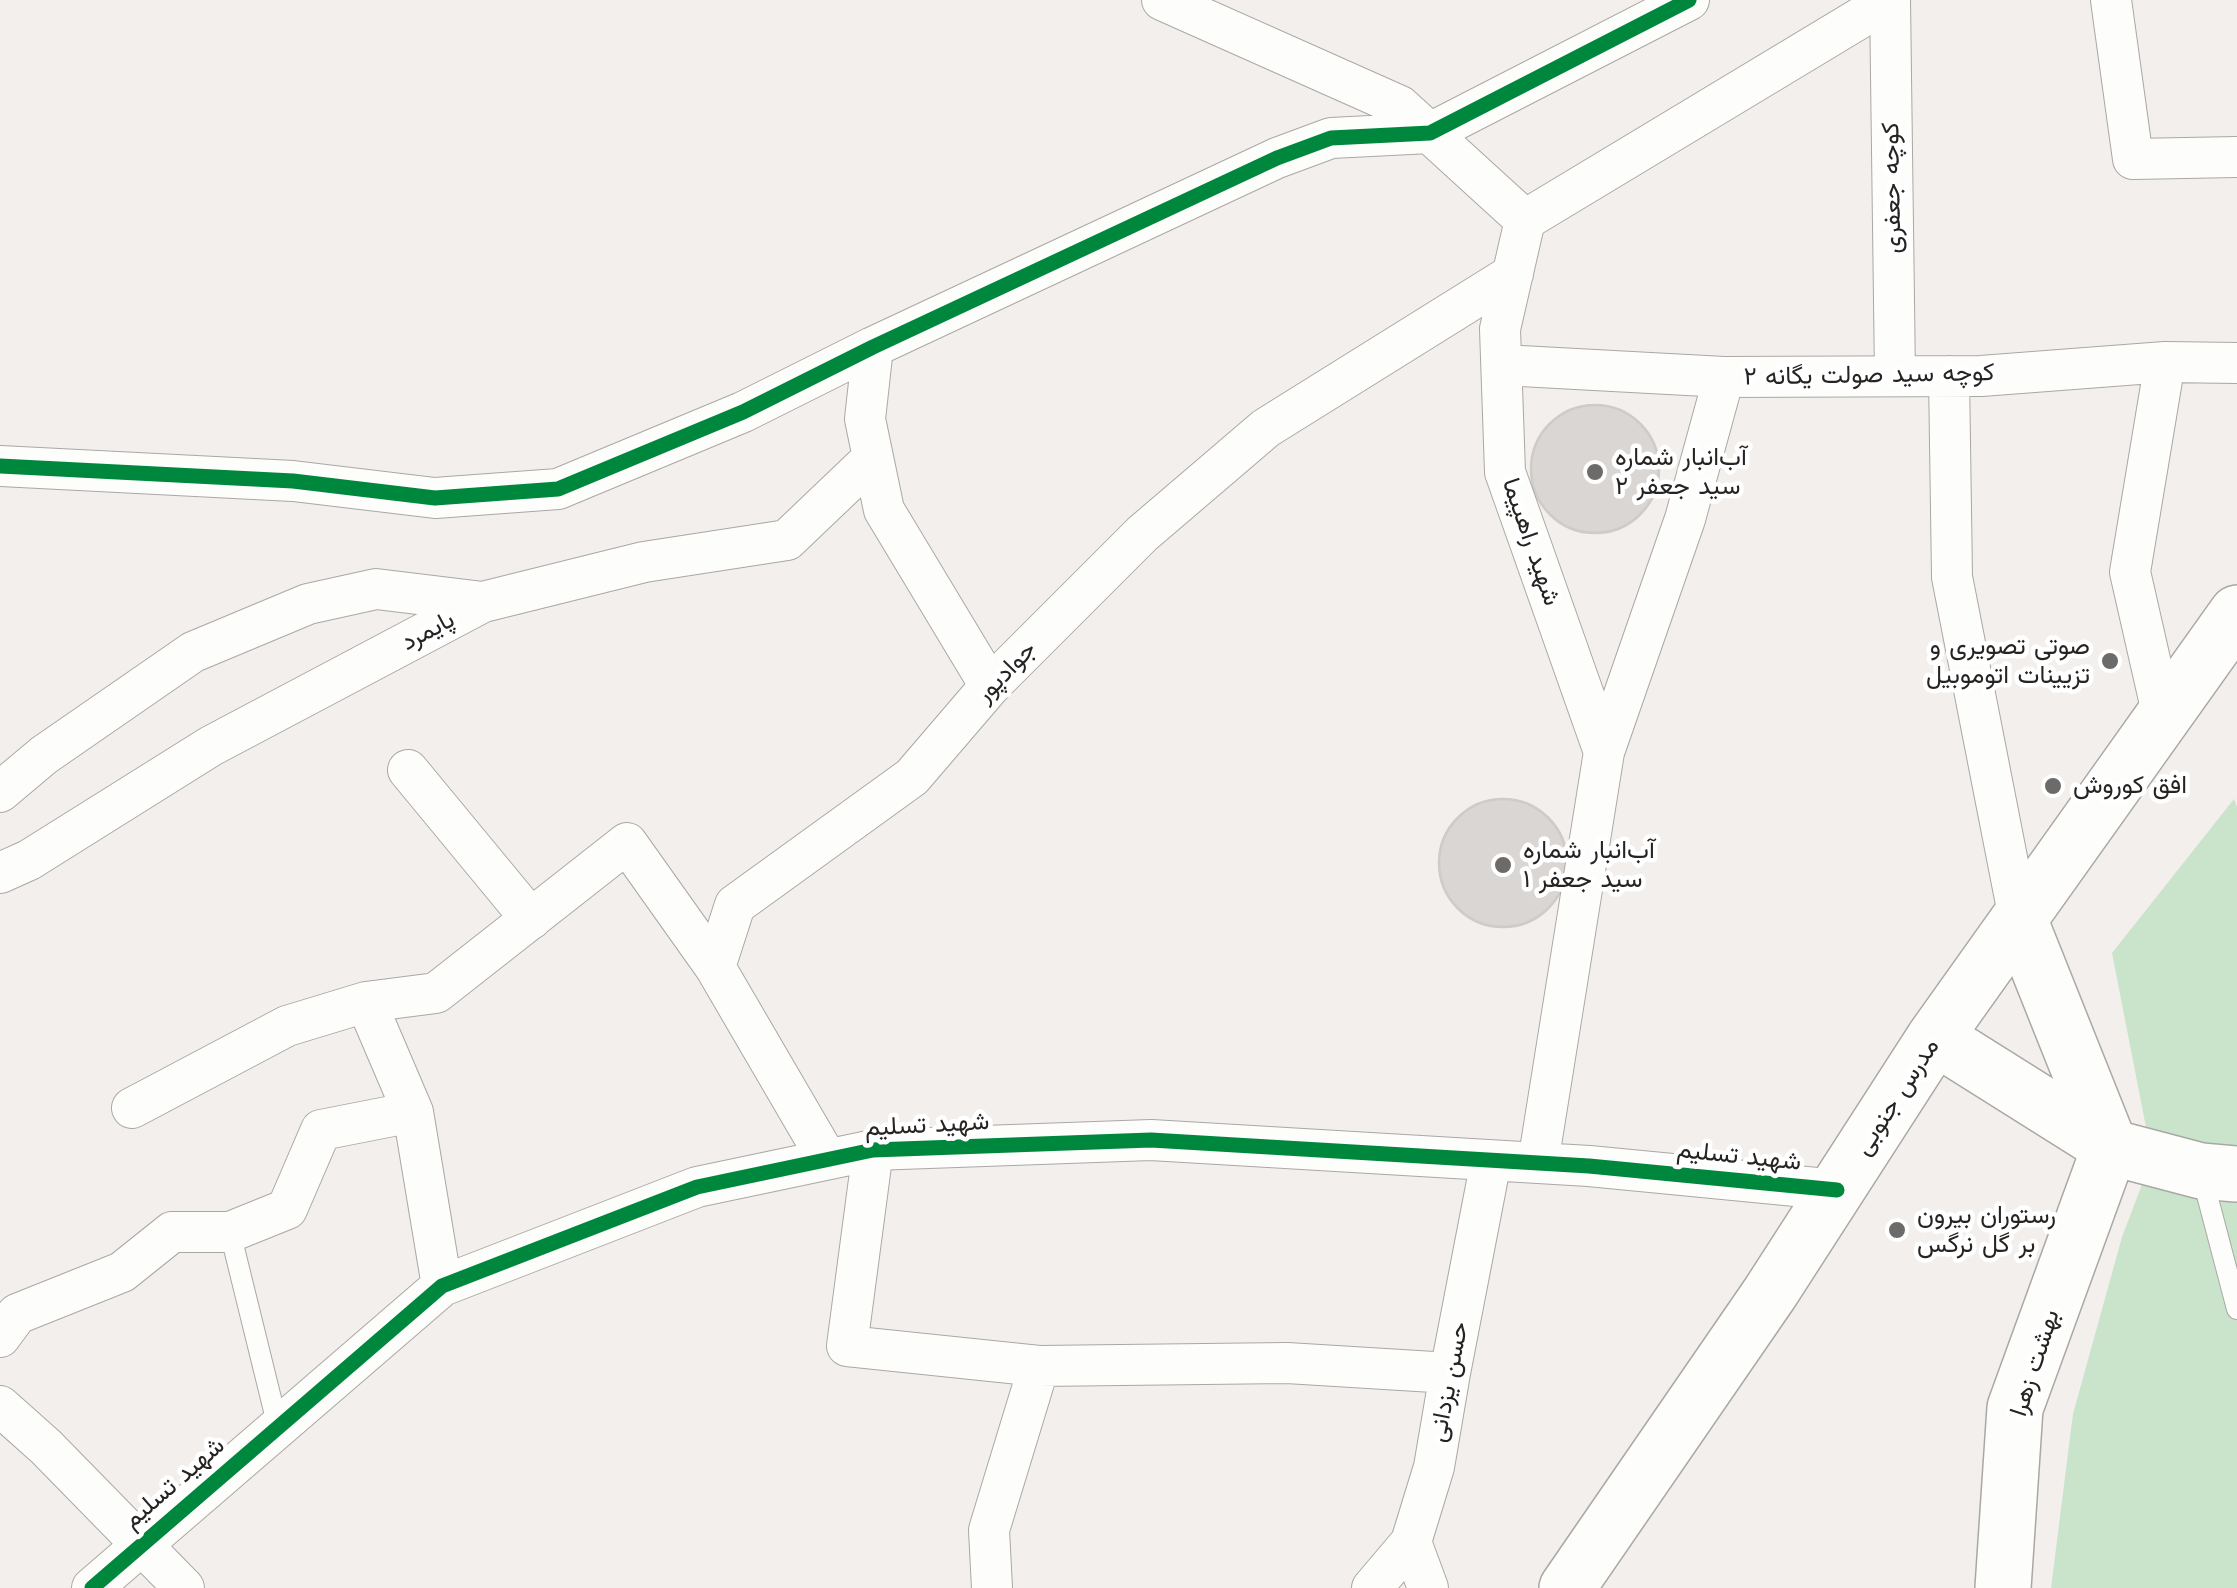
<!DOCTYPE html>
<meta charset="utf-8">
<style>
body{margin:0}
canvas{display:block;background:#f2efec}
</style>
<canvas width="2237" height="1588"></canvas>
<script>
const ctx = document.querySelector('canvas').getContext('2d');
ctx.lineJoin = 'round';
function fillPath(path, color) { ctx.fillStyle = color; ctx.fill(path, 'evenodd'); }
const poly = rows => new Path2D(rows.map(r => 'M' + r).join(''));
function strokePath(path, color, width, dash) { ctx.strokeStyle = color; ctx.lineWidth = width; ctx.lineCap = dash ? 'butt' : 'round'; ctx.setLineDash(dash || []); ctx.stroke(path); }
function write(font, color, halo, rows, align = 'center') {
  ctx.font = font + ' "Work Sans",Vazirmatn,sans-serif'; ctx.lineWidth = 9; ctx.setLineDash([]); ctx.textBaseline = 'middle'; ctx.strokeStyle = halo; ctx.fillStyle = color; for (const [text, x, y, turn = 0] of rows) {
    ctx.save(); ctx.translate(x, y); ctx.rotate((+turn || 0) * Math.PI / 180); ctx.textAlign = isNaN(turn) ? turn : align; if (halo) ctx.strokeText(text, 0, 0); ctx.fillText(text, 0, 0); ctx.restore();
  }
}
const green = poly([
 [2234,799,2237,807,2237,1588,2051,1588,2073,1414,2122,1237,2152,1158,2112,953]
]);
const building = poly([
 '1531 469a64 64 0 1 1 128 0a64 64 0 1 1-128 0Z',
 '1439 863a64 64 0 1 1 128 0a64 64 0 1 1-128 0Z'
]);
const lane = poly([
 [2202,1176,2237,1309],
 [230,1232,278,1427]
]);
const street = poly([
 [1162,0,1400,106,1525,220,1500,329,1505,472,1604,752,1538,1163],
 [1890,0,1895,376],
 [2111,0,2133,159,2237,157],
 [1525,220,1890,0],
 [873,347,865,419,884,510,990,686],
 [1502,365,1724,377,1981,376,2165,362,2237,363],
 [1949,376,1952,577,2019,919],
 [0,466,293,481,435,498,558,489,743,412,873,347,1277,158,1331,138,1430,133,1689,0],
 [2163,717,2130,572,2165,362],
 [1604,752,1685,519,1724,377],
 [408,770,531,919],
 [0,792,44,755,193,652,308,604,376,589,483,602],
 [0,873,29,860,211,746,483,602,644,562,787,540,873,458],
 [366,1002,413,1112,442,1286],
 [132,1108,287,1026,366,1002,436,993,627,843,715,967],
 [873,1150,847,1346,1039,1366,1287,1363,1450,1373],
 [827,1159,715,967,735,905,912,777,990,686,1142,534,1266,428,1513,274],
 [0,1337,17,1314,122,1272,172,1232,230,1232,287,1209,321,1130,413,1112],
 [0,1406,46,1447,184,1588],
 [1411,1542,1428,1588],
 [92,1588,442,1286,697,1187,873,1150,1151,1140,1589,1166,1837,1190],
 [992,1588,989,1530,1039,1366],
 [1372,1588,1411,1542,1434,1467,1450,1373,1491,1161]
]);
const secondary = poly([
 [1935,1037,2110,1147,2201,1171,2237,1174],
 [1567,1588,1770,1293,1935,1037,2237,613],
 [2003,1588,2015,1408,2110,1147,2019,919]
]);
const cycleway = poly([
 [0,466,293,481,435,498,558,489,743,412,873,347,1277,158,1331,138,1430,133,1689,0],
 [92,1588,442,1286,697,1187,873,1150,1151,1140,1589,1166,1837,1190]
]);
const markers = [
 [1595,472,10,"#6d6b69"],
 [2110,661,10,"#6d6b69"],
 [2053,786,10,"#6d6b69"],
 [1503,865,10,"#6d6b69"],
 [1897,1230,10,"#6d6b69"]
];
const streetNames = [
 ["کوچه جعفری",1892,188,-91],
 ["کوچه سید صولت یگانه ۲",1869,375,-1],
 ["شهید راهپیما",1531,542,71],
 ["پایمرد",428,631,-28],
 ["جوادپور",1006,672,-46],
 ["مدرس جنوبی",1897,1097,-57],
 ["شهید تسلیم",927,1125,-3],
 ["شهید تسلیم",1739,1156,6],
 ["بهشت زهرا",2035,1363,-72],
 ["حسن یزدانی",1449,1382,-79],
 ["شهید تسلیم",174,1483,-41]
];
const poiNames = [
 ["آب‌انبار شماره",1615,458],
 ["۲ سید جعفر",1615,487],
 ["صوتی تصویری و",2090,647,"right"],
 ["تزیینات اتوموبیل",2090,676,"right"],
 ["افق کوروش",2073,786],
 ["آب‌انبار شماره",1523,851],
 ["۱ سید جعفر",1523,880],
 ["رستوران بیرون",1917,1216],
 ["بر گل نرگس",1917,1245]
];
fillPath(green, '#c9e4cb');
fillPath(building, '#d9d6d4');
strokePath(building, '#cecbc9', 2.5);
strokePath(lane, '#aaa8a5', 22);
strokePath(street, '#aaa8a5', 42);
strokePath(secondary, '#aaa8a5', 58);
strokePath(lane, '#fdfdfc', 20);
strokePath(street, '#fdfdfc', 40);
strokePath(secondary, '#fdfdfc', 55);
strokePath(cycleway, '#00873e', 15);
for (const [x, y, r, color] of markers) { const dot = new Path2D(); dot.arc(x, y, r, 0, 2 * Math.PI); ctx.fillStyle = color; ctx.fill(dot); strokePath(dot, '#fff', 4); }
write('25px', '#262422', '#fff', streetNames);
write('25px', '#262422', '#fff', poiNames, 'left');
</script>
